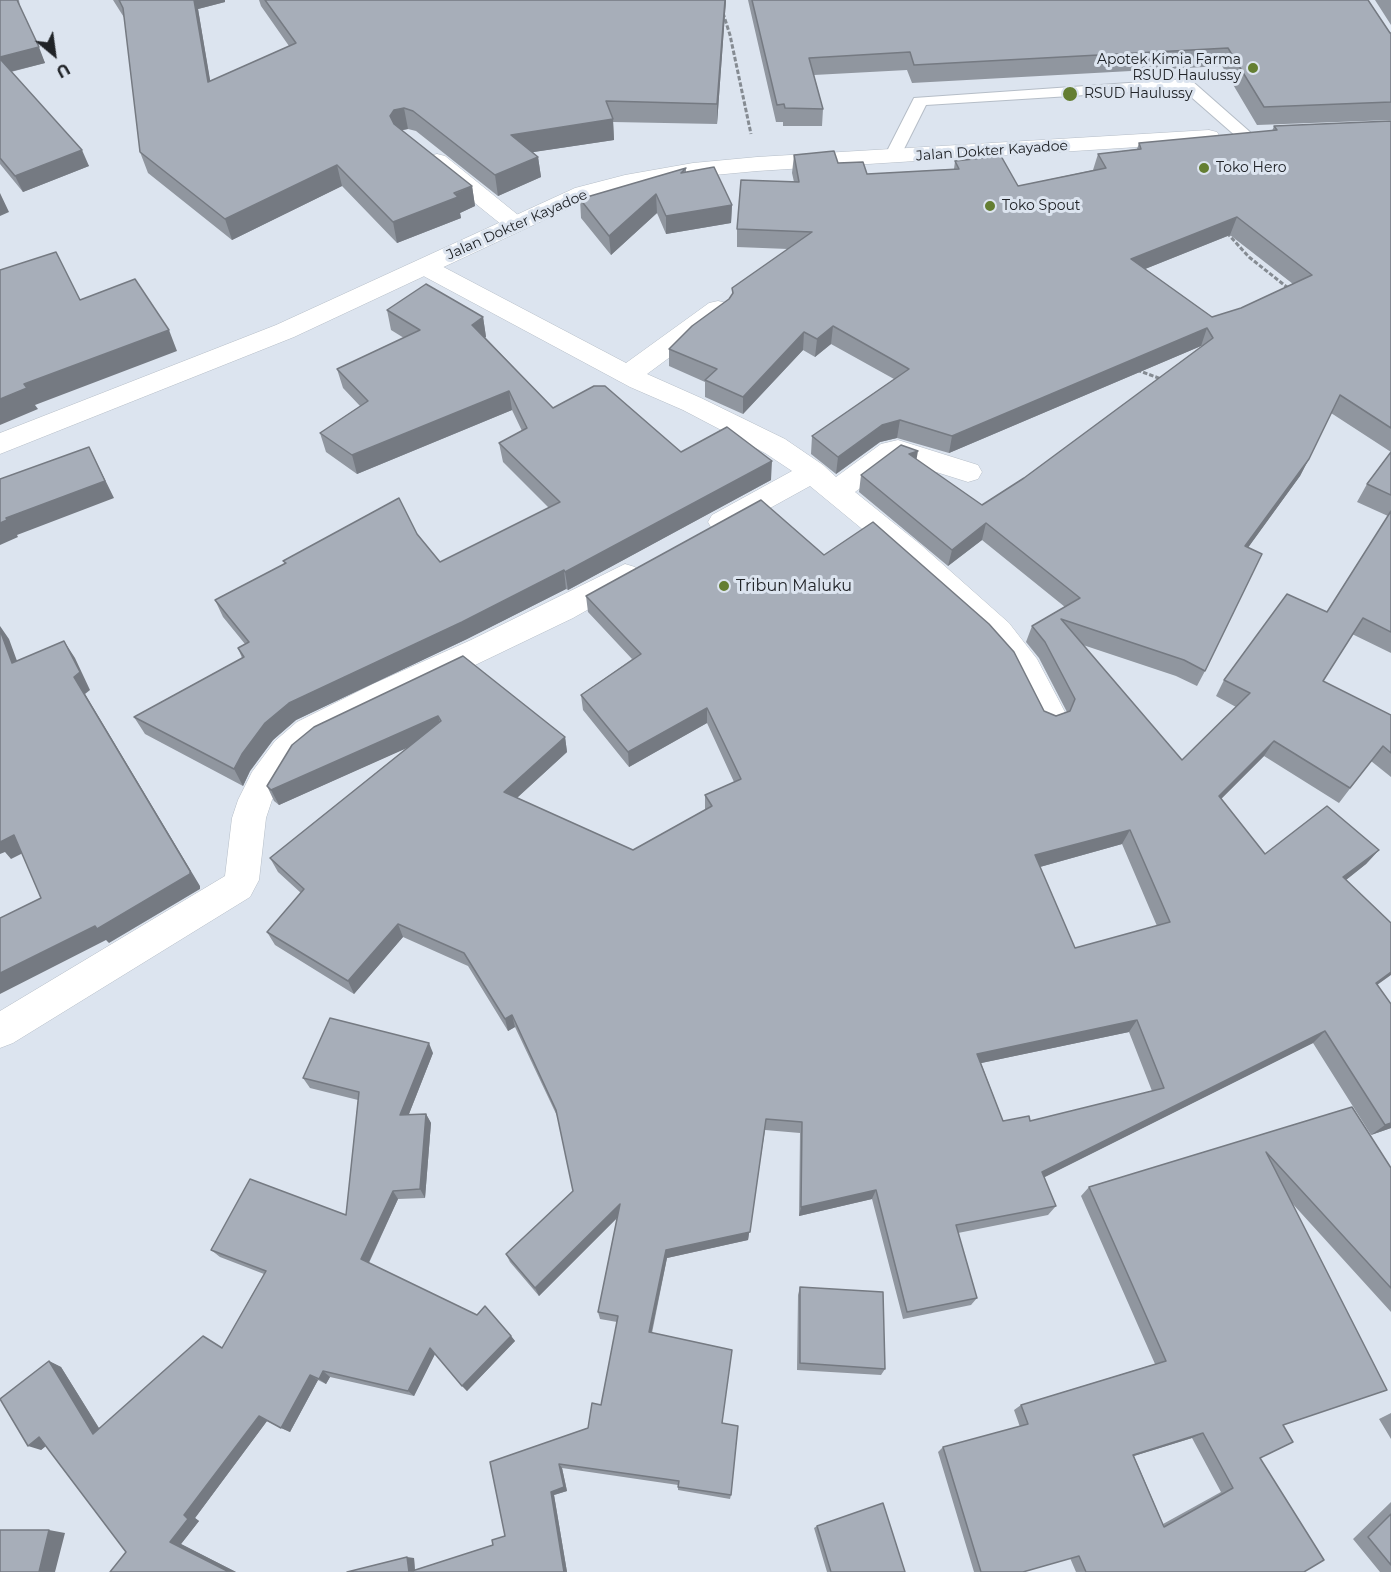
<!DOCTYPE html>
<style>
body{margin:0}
#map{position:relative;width:1391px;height:1572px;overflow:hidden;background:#dce4ef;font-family:Montserrat,sans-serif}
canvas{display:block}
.north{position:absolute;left:24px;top:24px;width:60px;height:60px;-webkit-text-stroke:4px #dce4ef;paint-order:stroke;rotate:151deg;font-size:16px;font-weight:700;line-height:24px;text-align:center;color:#202327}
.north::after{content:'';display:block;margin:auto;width:21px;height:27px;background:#202327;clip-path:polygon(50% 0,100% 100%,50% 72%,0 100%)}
</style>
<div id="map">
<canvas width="1391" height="1572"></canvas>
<div class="north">U</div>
</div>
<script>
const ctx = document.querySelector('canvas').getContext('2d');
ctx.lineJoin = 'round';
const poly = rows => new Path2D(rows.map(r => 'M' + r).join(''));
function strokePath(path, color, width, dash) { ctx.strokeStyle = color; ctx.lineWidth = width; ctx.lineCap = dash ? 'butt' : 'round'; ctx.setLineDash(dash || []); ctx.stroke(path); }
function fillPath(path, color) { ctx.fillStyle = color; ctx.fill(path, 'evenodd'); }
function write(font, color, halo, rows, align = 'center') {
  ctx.font = font + ' Montserrat,sans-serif'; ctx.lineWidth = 6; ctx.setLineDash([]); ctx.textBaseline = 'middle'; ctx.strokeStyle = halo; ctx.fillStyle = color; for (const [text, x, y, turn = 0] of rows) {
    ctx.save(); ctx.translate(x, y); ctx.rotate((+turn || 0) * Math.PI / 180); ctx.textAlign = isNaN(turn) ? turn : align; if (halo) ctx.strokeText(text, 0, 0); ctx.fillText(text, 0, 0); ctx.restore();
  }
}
const path = poly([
 [723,13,730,35,751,134],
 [1227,233,1249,257,1288,288],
 [1137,370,1164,380]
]);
const lane = poly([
 [1186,79,1192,81,1250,132,1252,135,1250,138,1238,138,1182,89,926,105,898,161,886,161,884,157,914,98,1186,79]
]);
const street = poly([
 [437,154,445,156,523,219,527,224,523,229,515,231,507,229,429,166,426,161,429,156,437,154],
 [425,259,434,262,626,363,709,303,718,301,727,303,731,309,727,315,647,374,701,398,785,439,823,465,836,477,881,444,898,440,978,465,982,472,978,479,968,482,898,460,855,492,921,545,1009,623,1037,659,1067,716,1062,725,1051,729,1040,725,1011,667,987,639,901,561,810,486,732,529,722,532,712,529,708,522,712,515,792,471,765,453,683,410,630,387,416,272,413,267,416,262,425,259],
 [625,564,635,567,640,575,635,583,573,618,319,740,297,759,272,800,266,818,259,880,250,897,13,1043,0,1048,0,1011,225,876,232,818,238,800,252,772,275,741,297,722,373,684,471,640,625,564]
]);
const secondary = poly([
 [1209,130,1217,132,1220,137,1217,142,757,171,693,177,626,189,591,198,294,337,0,454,0,433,276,325,575,188,625,175,693,163,757,157,1209,130]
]);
const wall = poly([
 [0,0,19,0,20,7,45,63,11,72,89,166,23,192,0,164],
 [113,0,225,0,225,2,198,9,210,81,289,46,261,6,259,0,726,0,717,124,613,122,614,140,533,152,538,157,541,177,498,196,416,131,408,129,401,130,472,186,475,206,460,213,461,218,397,243,342,186,232,240,148,173,140,152,125,19],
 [748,0,1368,0,1390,33,1391,33,1391,120,1257,125,1222,66,912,83,907,70,814,75,823,109,822,126,783,126,783,122,776,122],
 [1375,0,1391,0,1391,25],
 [1391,121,1391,653,1352,634,1323,681,1391,715,1391,777,1371,761,1339,803,1264,756,1221,799,1265,854,1379,850,1366,864,1346,880,1378,985,1391,1128,1371,1135,1313,1043,1044,1177,1056,1206,1048,1215,958,1233,977,1298,971,1305,903,1319,872,1199,799,1216,800,1133,765,1130,748,1240,667,1258,652,1333,722,1423,731,1495,730,1499,678,1490,678,1485,562,1468,567,1491,554,1495,567,1572,347,1572,414,1558,415,1570,493,1545,505,1536,490,1462,588,1428,601,1405,617,1322,600,1319,598,1312,617,1218,539,1296,510,1262,506,1254,573,1191,558,1118,515,1027,508,1031,468,966,403,937,354,994,275,945,267,932,301,893,278,872,270,858,408,747,279,805,274,801,267,786,463,656,565,737,567,752,517,798,633,850,705,810,705,795,734,782,707,723,629,767,583,710,581,695,632,659,588,612,586,596,824,555,1044,711,1056,716,1067,712,1039,658,1026,642,1032,626,1065,607,982,540,948,566,859,492,861,475,917,460,982,505,1024,478,1201,347,1201,346,949,453,897,438,880,442,836,474,811,454,812,436,894,379,831,344,815,357,803,350,743,414,705,397,705,382,669,366,669,349,729,299,732,295,732,288,788,249,737,247,737,229,794,182,792,173,794,155,838,163,867,174,954,169,955,161,1018,186,1093,170,1098,154,1137,149,1139,143,1272,131,1274,126],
 [1230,235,1293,284,1241,308,1212,317,1145,269],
 [1331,413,1391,452,1367,484,1357,502,1388,516,1327,612,1224,680,1216,696,1236,707,1182,760,1083,645,1176,676,1197,686,1205,671,1248,547,1300,476],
 [1122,844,1157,926,1075,948,1040,867],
 [1129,1032,1152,1091,1030,1121,1003,1121,981,1063],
 [686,168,686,172,732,205,731,223,666,234,657,213,611,255,581,218,580,199],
 [387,310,483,317,486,337,485,337,553,408,681,452,771,480,568,590,566,589,467,639,296,720,273,740,250,771,243,786,145,734,134,717,242,658,238,648,245,644,223,617,215,600,285,564,283,561,417,534,440,562,549,508,503,462,499,443,522,431,512,410,357,474,326,452,320,433,360,406,343,388,337,369,404,338,391,330],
 [433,1053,409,1114,426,1114,431,1123,425,1198,398,1199,369,1263,511,1336,515,1341,467,1391,435,1354,414,1396,330,1377,326,1384,318,1380,290,1432,267,1421,195,1518,199,1521,181,1544,236,1572,110,1572,126,1552,46,1446,41,1450,49,1361,61,1367,99,1428,222,1348,264,1274,220,1257,211,1250,346,1215,358,1100,310,1088,303,1078],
 [1352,1107,1391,1168,1391,1312,1291,1202,1283,1426,1260,1458,1304,1572,1076,1572,1070,1558,1023,1572,974,1572,938,1452,943,1447,1020,1427,1014,1410,1021,1405,1155,1364,1081,1196,1089,1187],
 [1192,1438,1221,1492,1163,1524,1134,1456],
 [800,1287,885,1369,881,1375,797,1370,798,1295],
 [1391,1413,1391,1439,1379,1419],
 [1391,1502,1391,1572,1380,1572,1353,1539],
 [817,1526,905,1572,827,1572,814,1528]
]);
const shadedWall = poly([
 [194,0,225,0,225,2,198,9,214,103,208,82],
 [725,0,726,0,717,124,717,104],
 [39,47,45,63,5,73,0,62,0,57],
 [404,108,408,129,398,131,394,137,390,116,394,110],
 [613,119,614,140,514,155,511,135],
 [82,150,89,166,23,192,15,176],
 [538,157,541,177,498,196,495,175],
 [337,165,342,186,232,240,225,219],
 [472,186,475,206,460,213,461,218,397,243,393,222],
 [0,193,9,212,0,216],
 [656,194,657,213,611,255,609,236],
 [732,205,731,223,666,234,666,216],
 [1237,217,1230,235,1125,277,1131,259],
 [483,317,486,337,476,344,472,325],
 [833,326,831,344,815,357,817,339],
 [1207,328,1201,346,949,453,952,436],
 [169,330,177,351,35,405,38,409,0,425,0,399,24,384],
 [804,332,803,350,743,414,743,397],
 [509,391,512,410,357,474,352,455],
 [900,420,897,438,880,442,836,474,838,457,882,425],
 [89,447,114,498,17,535,18,537,0,545,0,523],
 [918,451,915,468,909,454],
 [1309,459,1300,476,1237,563,1245,546],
 [772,461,771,480,568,590,565,572],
 [986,523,982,540,948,566,952,550],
 [564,570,566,589,467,639,296,720,273,740,250,771,243,786,234,769,242,754,265,723,289,703],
 [0,626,9,639,24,680,12,663,0,630],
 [64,641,75,658,90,690,85,694,200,886,200,889,109,943,106,940,0,994,0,973,95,926,74,677],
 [707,708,707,723,629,767,628,752],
 [438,716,443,732,279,805,271,790],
 [565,737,567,752,508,806,504,792],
 [1274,741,1264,756,1210,810,1219,796],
 [1130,830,1122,844,1029,870,1035,855],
 [14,835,27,851,11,859,5,852,0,854,0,842],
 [1379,850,1366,864,1332,891,1343,877],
 [398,924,403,937,354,994,348,981],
 [1391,972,1391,975,1363,995,1376,983],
 [512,1015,515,1027,508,1031,505,1019],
 [1137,1020,1129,1032,972,1065,977,1054],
 [1325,1031,1313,1043,1035,1182,1042,1172],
 [429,1043,433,1053,405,1124,400,1115],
 [426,1114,431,1123,425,1198,420,1189],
 [766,1119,748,1240,667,1258,650,1339,649,1332,666,1250],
 [1391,1123,1391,1128,1371,1135,1385,1125],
 [876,1190,872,1199,799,1216,801,1207],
 [393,1191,398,1199,367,1266,361,1259],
 [620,1204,622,1213,539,1296,535,1288],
 [511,1336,515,1341,467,1391,462,1386],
 [430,1348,435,1354,414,1396,408,1391],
 [49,1361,61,1367,105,1438,93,1434],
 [323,1371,330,1377,326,1384,319,1379],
 [310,1375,318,1380,290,1432,281,1428],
 [259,1416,267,1421,195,1518,199,1521,181,1544,236,1572,229,1572,170,1542,184,1515],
 [1203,1433,1192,1438,1124,1459,1133,1455],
 [39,1437,52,1441,41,1450,28,1446],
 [559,1464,562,1468,567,1491,554,1495,567,1572,564,1572,551,1492],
 [49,1530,65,1533,55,1572,39,1572],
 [407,1557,414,1558,415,1572,409,1572]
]);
const building = poly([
 [0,0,17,0,39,47,0,57,0,0],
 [119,0,194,0,208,82,296,43,265,0,725,0,717,104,606,101,613,119,511,135,538,157,495,175,413,111,404,108,394,110,390,116,394,124,472,186,454,193,458,197,393,222,337,165,225,219,140,152,123,8,119,0],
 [752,0,1368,0,1390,33,1391,33,1391,102,1264,107,1228,48,914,65,910,52,809,58,823,109,785,108,784,104,777,105,752,0],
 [0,59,82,150,15,176,0,158,0,59],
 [1391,121,1391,428,1340,395,1309,459,1245,546,1262,554,1205,671,1184,660,1061,619,1182,760,1250,693,1224,680,1287,594,1327,612,1391,511,1391,632,1363,618,1323,681,1391,715,1391,753,1383,746,1350,788,1274,741,1219,796,1265,854,1327,806,1379,850,1343,877,1391,923,1391,972,1376,983,1391,1004,1391,1123,1385,1125,1325,1031,1042,1172,1056,1206,956,1225,977,1298,907,1312,876,1190,801,1207,802,1122,766,1119,750,1232,666,1250,649,1332,732,1350,722,1423,738,1426,731,1495,678,1487,679,1481,559,1464,564,1487,551,1492,564,1572,347,1572,407,1557,409,1572,493,1545,492,1540,505,1536,490,1462,588,1428,592,1403,601,1405,618,1316,598,1312,620,1204,535,1288,506,1254,573,1191,556,1110,512,1015,505,1019,464,953,398,924,348,981,267,932,304,889,270,858,441,721,438,716,271,790,267,786,292,745,314,727,463,656,565,737,504,792,633,850,712,806,705,795,741,779,707,708,628,752,581,695,641,654,586,596,761,500,824,555,873,522,989,624,1014,652,1044,711,1056,716,1070,711,1075,699,1045,642,1032,626,1080,598,986,523,952,550,861,475,901,445,918,451,909,454,982,505,1024,478,1213,338,1207,328,952,436,900,420,882,425,838,457,812,436,909,369,833,326,817,339,804,332,743,397,705,380,717,369,669,349,692,326,729,299,733,293,732,288,812,232,737,229,741,180,799,182,794,155,834,151,838,163,863,162,867,174,959,169,955,161,1001,156,1018,186,1106,168,1098,154,1141,149,1139,143,1277,130,1274,126,1391,121],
 [1237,217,1312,275,1241,308,1212,317,1131,259,1237,217],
 [1130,830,1170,922,1075,948,1035,855,1130,830],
 [1137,1020,1164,1088,1030,1121,1029,1116,1003,1121,977,1054,1137,1020],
 [714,167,732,205,666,216,656,194,609,236,580,199,686,168,681,173,714,167],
 [56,252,80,300,135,279,169,330,24,384,27,388,0,399,0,270,56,252],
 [426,284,483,317,472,325,553,408,594,386,605,386,681,452,727,427,772,461,565,572,564,570,462,622,289,703,265,723,242,754,234,769,134,717,244,657,238,648,249,642,215,600,286,563,283,561,399,498,417,534,440,562,560,502,499,443,527,428,509,391,352,455,320,433,368,401,337,369,420,330,387,310,426,284],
 [89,447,105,481,6,518,7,520,0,523,0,479,89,447],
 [1391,452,1391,495,1367,484,1391,452],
 [0,630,12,663,64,641,80,672,74,677,190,871,190,874,97,929,95,926,0,973,0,918,41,898,14,835,0,842,0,630],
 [330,1018,429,1043,400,1115,426,1114,420,1189,393,1191,361,1259,477,1315,485,1306,511,1336,462,1386,430,1348,408,1391,323,1371,319,1379,310,1375,281,1428,259,1416,184,1515,188,1519,170,1542,229,1572,110,1572,126,1552,39,1437,28,1446,0,1399,49,1361,93,1434,203,1336,222,1348,266,1271,211,1250,250,1179,346,1215,359,1092,303,1078,330,1018],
 [1352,1107,1391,1168,1391,1288,1266,1152,1387,1390,1283,1425,1293,1442,1260,1458,1324,1560,1304,1572,1086,1572,1079,1556,1023,1572,981,1572,943,1447,1028,1424,1021,1405,1166,1361,1089,1187,1352,1107],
 [1203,1433,1233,1488,1164,1527,1133,1455,1203,1433],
 [800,1287,883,1292,885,1369,800,1363,800,1287],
 [883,1503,905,1572,831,1572,817,1526,883,1503],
 [1391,1514,1391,1565,1368,1537,1391,1514],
 [0,1530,49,1530,39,1572,0,1572,0,1530]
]);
const markers = [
 [1253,68,6,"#647e32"],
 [1070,94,8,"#647e32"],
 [1204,168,6,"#647e32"],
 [990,206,6,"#647e32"],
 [724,586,6,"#647e32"]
];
const farPoinames = [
 ["Apotek Kimia Farma",1241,60,"right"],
 ["RSUD Haulussy",1241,76,"right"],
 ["RSUD Haulussy",1084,94],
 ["Toko Hero",1216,168],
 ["Toko Spout",1002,206]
];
const farStreetnames = [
 ["Jalan Dokter Kayadoe",992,151,-4],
 ["Jalan Dokter Kayadoe",517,225,-24]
];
const poiNames = [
 ["Tribun Maluku",736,586]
];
strokePath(lane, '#b5bdc7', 2);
strokePath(street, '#b5bdc7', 1);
strokePath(secondary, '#b5bdc7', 1);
strokePath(path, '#858b92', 3, [4.5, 2]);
fillPath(lane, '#fff');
fillPath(street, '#fff');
fillPath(secondary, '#fff');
fillPath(wall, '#90969f');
fillPath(shadedWall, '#757a82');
fillPath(building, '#a7aeb9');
strokePath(building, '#757a82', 1.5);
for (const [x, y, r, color] of markers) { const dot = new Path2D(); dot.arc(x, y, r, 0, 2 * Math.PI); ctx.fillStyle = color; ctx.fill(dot); strokePath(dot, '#dce4ef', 2); }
write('14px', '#202327', '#dce4ef', farPoinames, 'left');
write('14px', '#202327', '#dce4ef', farStreetnames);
write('16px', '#202327', '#dce4ef', poiNames, 'left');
</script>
